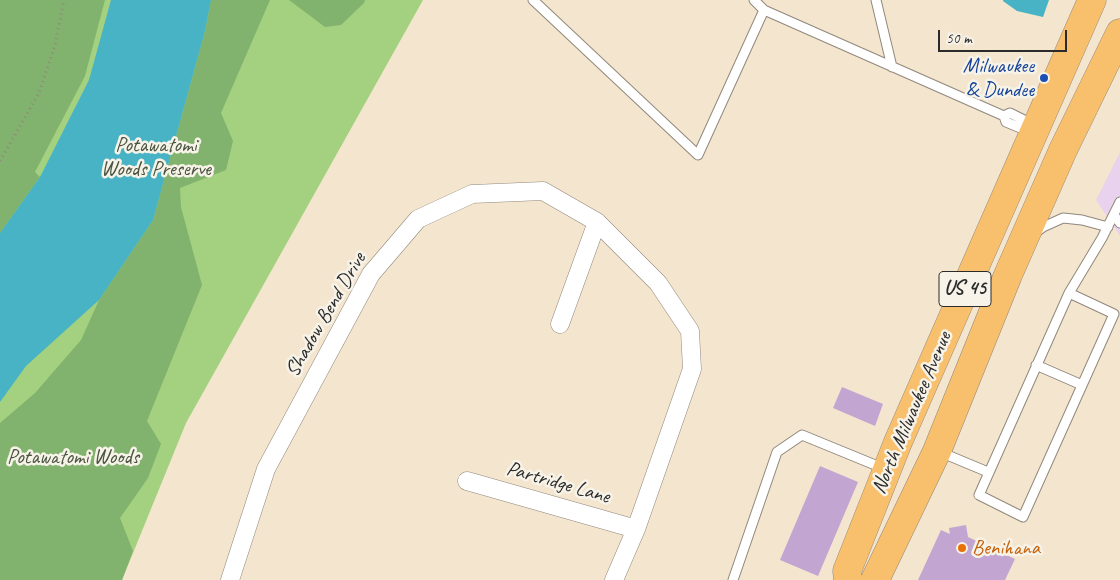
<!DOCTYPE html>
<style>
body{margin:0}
#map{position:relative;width:1120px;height:580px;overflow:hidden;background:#f4e5ce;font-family:Caveat,sans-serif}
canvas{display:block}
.scale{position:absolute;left:938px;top:30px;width:129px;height:22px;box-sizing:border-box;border:2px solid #2b2b2b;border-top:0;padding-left:6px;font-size:15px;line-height:18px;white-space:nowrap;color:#2b2b2b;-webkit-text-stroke:4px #f7f3e8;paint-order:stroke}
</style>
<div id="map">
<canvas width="1120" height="580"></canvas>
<div class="scale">50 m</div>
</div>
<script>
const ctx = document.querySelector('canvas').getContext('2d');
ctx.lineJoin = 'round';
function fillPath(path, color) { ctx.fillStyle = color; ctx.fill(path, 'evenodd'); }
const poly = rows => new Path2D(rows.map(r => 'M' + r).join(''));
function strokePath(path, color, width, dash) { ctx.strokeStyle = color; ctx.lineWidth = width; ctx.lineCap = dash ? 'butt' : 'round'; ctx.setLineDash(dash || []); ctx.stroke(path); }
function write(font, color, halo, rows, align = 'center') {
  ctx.font = font + ' Caveat,sans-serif'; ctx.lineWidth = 5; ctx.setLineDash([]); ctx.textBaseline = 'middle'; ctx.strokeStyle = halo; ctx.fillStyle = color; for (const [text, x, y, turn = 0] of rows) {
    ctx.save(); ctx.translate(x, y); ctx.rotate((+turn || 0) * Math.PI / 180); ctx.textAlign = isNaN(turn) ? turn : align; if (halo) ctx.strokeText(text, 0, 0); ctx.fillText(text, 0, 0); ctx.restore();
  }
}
const built = poly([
 [1120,152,1120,236,1096,200]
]);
const green = poly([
 [0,0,423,0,186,423,122,580,0,580]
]);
const forest = poly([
 [0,0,105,0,85,76,35,172,40,177,0,233],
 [211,0,270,0,221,113,233,141,226,170,180,188,181,207,202,285,147,421,161,444,148,478,120,518,133,551,122,580,0,580,0,423,35,393,81,340,99,300,153,220,205,31],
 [289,0,365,0,364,3,341,25,325,27]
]);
const water = poly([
 [111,0,211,0,205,31,153,220,99,300,26,366,0,402,0,233,40,177,89,80],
 [1003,0,1049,0,1043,17,1017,11,1003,1]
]);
const building = poly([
 [842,387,883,404,875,426,833,408],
 [820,466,858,482,818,576,780,560],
 [966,525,968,537,1015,559,1005,580,918,580,941,530,950,534,949,528]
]);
const path = poly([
 [0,161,39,93,55,45,64,0]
]);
const lane = poly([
 [533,0,698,155,764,10],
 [754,0,764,10,1004,116,1010,113,1026,121,1030,127,1033,128],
 [876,0,892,67],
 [1004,116,1006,122,1023,129,1030,127],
 [1114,215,1120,223],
 [1035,233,1043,227,1063,218,1082,220,1108,227],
 [1069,293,1114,314,1023,517,979,495,1069,293,1102,238,1120,202],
 [1036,365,1082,385],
 [940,452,988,472],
 [733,580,777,452,802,435,885,469]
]);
const street = poly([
 [560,324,597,222],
 [467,481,636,529],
 [230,580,266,469,371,274,418,219,472,194,543,191,597,222,658,283,690,331,692,369,636,529,614,580]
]);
const primary = poly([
 [848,580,847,571,898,442,1092,0],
 [875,580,937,451,1008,275,1063,150,1120,33]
]);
const markers = [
 [1044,78,5,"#1a4fb4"],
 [962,548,5,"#e8710a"]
];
const shields = [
 [965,289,52]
];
const shieldNames = [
 ["US 45",965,289]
];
const transitNames = [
 ["Milwaukee",1034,66],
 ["& Dundee",1034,90]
];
const parkNames = [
 ["Potawatomi",156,145],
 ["Woods Preserve",156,169],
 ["Potawatomi Woods",73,457]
];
const streetNames = [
 ["Shadow Bend Drive",326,315,-60],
 ["North Milwaukee Avenue",912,413,-67],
 ["Partridge Lane",558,483,16]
];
const foodNames = [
 ["Benihana",972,548]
];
fillPath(built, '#e9d2ed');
fillPath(green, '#a3d17f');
fillPath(forest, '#82b36e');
fillPath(water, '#47b3c4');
fillPath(building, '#c3a5d2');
strokePath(lane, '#90887c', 11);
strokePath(street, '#90887c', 19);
strokePath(primary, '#90887c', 29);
strokePath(path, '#90887c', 3, [1, 4]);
strokePath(lane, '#fff', 9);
strokePath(street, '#fff', 18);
strokePath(primary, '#f8bf6c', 28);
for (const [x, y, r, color] of markers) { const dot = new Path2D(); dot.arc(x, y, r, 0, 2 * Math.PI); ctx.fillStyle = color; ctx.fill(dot); strokePath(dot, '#f7f3e8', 2); }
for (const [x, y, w] of shields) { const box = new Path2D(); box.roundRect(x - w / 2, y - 17.5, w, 35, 4); ctx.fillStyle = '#f7f3e8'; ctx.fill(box); strokePath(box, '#2b2b2b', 1); }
write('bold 20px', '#2b2b2b', null, shieldNames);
write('21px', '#164399', '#f7f3e8', transitNames, 'right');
write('21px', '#495440', '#f7f3e8', parkNames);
write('21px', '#2b2b2b', '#f7f3e8', streetNames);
write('21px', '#c56008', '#f7f3e8', foodNames, 'left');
</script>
